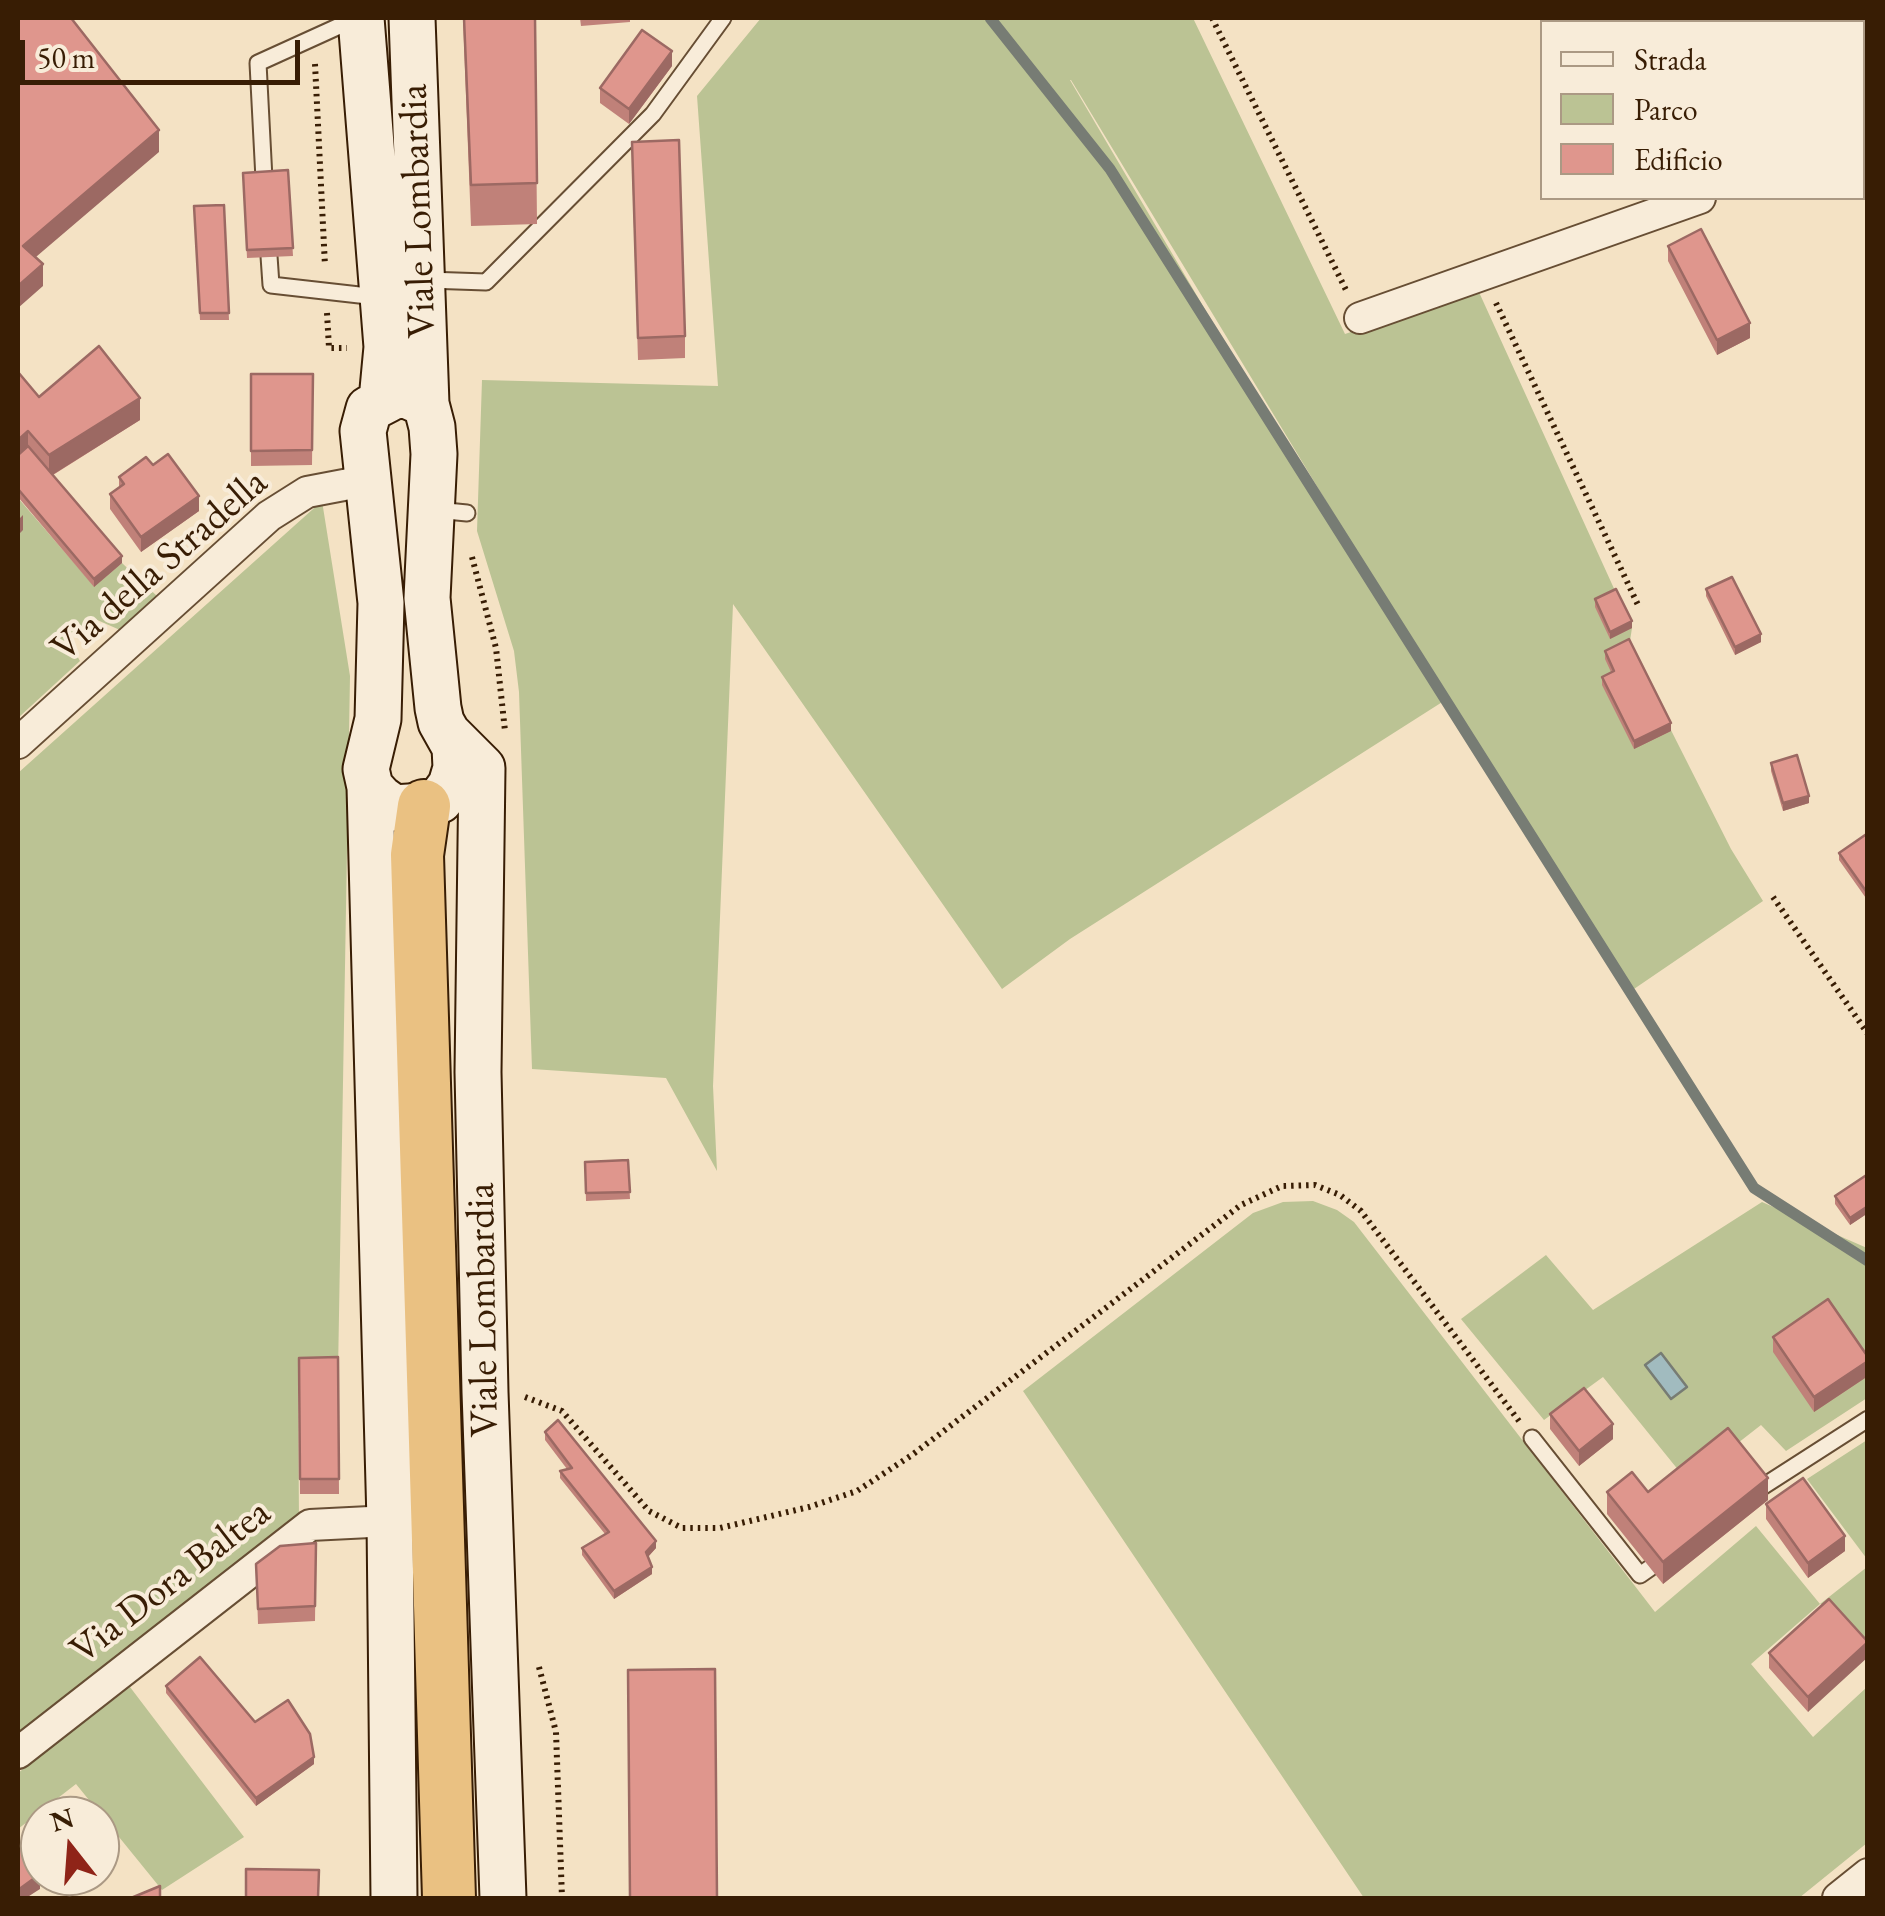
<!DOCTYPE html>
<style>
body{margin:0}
#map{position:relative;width:1885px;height:1916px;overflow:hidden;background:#f4e2c4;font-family:"EB Garamond",serif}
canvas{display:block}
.frame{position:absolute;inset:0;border:20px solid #381d04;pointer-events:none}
.legend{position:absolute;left:1540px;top:20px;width:325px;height:180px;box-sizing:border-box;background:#f8ecd9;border:2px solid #ab9984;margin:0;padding:12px 18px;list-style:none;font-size:30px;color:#381d04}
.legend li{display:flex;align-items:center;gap:20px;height:50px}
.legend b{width:50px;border:2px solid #ab9984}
.north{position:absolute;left:20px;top:1796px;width:100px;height:100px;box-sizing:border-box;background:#f8ecd9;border:2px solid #ab9984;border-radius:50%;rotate:343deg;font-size:28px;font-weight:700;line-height:40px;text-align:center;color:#381d04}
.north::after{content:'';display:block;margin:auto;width:35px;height:45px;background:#8f2418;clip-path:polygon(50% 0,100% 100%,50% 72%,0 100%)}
.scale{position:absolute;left:20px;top:40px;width:280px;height:45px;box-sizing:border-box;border:5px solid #381d04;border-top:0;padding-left:12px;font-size:30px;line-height:35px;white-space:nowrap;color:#381d04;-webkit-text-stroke:8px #f8ecd9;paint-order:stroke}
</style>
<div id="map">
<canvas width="1885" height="1916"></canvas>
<div class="frame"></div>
<ul class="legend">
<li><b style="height:12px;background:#f8ecd9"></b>Strada</li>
<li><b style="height:28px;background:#bbc394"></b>Parco</li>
<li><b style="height:28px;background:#df968d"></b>Edificio</li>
</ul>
<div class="north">N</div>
<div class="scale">50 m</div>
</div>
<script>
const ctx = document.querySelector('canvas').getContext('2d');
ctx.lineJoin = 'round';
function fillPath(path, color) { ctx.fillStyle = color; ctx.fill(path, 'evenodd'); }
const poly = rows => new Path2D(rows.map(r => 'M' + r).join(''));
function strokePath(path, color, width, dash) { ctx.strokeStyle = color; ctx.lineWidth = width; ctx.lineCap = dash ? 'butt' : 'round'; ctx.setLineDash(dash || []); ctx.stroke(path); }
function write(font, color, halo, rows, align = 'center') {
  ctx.font = font + ' "EB Garamond",serif'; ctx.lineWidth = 8; ctx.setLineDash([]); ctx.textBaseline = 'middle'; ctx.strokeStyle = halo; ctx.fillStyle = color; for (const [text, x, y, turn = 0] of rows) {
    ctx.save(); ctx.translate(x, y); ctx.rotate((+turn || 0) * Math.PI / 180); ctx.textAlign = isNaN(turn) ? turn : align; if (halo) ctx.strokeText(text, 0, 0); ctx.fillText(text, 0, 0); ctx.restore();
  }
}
const green = poly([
 [761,18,1193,18,1345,334,1478,290,1632,628,1629,647,1731,849,1763,901,1631,991,1447,699,1070,939,1002,989,733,604,713,1086,717,1171,666,1078,532,1069,519,692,514,651,477,531,482,380,718,386,697,96],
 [1070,80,1071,80,1401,625,1253,391],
 [1614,18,1867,18,1867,101,1863,103,1862,22,1616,22],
 [18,498,94,586,122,563,158,597,120,630,95,619,66,637,80,661,18,718],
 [322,501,350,676,338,1372,298,1373,299,1523,18,1739,18,773],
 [1313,1201,1337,1210,1354,1222,1655,1612,1756,1526,1820,1604,1867,1567,1867,1646,1833,1608,1820,1604,1751,1664,1813,1737,1867,1687,1867,1843,1799,1898,1364,1898,1023,1391,1253,1213,1283,1202],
 [1762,1202,1867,1248,1867,1398,1786,1451,1761,1425,1688,1482,1603,1377,1544,1420,1461,1319,1546,1255,1593,1310],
 [1867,1440,1867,1559,1807,1479],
 [130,1687,244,1837,162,1890,76,1784,18,1829,18,1773]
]);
const water = poly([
 [1661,1353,1687,1387,1671,1399,1645,1365,1661,1353]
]);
const stream = poly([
 [990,18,1110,169,1754,1188,1868,1261]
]);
const path = poly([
 [1212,18,1346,290],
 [1599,18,1601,22],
 [315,64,325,266],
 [1496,303,1638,605],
 [327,313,329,348,347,348],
 [472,557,496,648,505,731],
 [1773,897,1868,1034],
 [525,1397,562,1411,649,1511,682,1528,720,1528,809,1507,857,1491,912,1455,1241,1205,1282,1186,1315,1185,1340,1195,1361,1211,1519,1421],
 [539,1667,556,1732,562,1898]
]);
const service = poly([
 [264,179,258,63,357,18],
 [269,256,271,285,377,297],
 [427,280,486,282,653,114,723,18],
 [436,510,467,513],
 [1532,1438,1640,1575,1650,1568],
 [1759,1489,1868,1419]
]);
const minor = poly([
 [1862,119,1868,117],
 [1360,318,1700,198],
 [18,743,269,516,307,492,370,480],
 [18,1753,310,1525,390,1521],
 [1838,1898,1868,1874]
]);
const secondary = poly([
 [361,18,387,347,382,400],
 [412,18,426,404],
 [406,395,426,404,432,427,434,454,427,598,438,708,441,722,455,747,456,768,451,785,440,800,424,806,394,808,380,798,370,787,366,769,378,719,381,603,363,431,369,409,394,396,406,395],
 [449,735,482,768,478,1072,485,1392,503,1898],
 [370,787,390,1521,394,1898]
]);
const trunk = poly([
 [424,806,417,855,449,1898]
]);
const wall = poly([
 [463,18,535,18,537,224,471,226],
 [580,18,630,18,630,22,581,26],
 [672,66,629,124,600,103,600,88],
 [632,164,685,336,685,358,638,360],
 [288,170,293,256,247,258,243,173],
 [224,205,229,320,200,320,194,206],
 [1668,246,1750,338,1717,355,1668,261],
 [18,372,39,397,140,420,53,475,122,563,94,587,18,497],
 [251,374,313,374,312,465,251,466],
 [153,465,199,511,141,552,110,509,110,494,119,488,119,477],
 [1706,589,1761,642,1735,655,1706,596],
 [1595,599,1632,628,1610,639,1595,607],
 [1605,651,1671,731,1634,749,1602,685,1602,677,1611,672,1605,659],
 [1771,763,1809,803,1783,811,1771,771],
 [1868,833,1868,901,1839,860,1839,853],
 [628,1160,630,1199,586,1201,585,1162],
 [1868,1174,1868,1213,1850,1225,1835,1204,1835,1196],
 [1773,1337,1868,1357,1868,1376,1814,1412,1773,1352],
 [338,1357,339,1494,300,1494,299,1358],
 [1550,1414,1613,1439,1579,1466,1550,1429],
 [545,1432,656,1548,648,1557,652,1574,614,1599,582,1555,582,1548,605,1534,560,1478,560,1471,567,1469,545,1440],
 [1607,1492,1768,1500,1663,1584,1607,1514],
 [1766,1504,1845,1551,1808,1578,1766,1519],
 [316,1543,315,1621,258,1624,256,1564],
 [1829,1599,1808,1712,1769,1668,1769,1653],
 [166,1686,255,1722,314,1764,256,1806,166,1693]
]);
const shadedWall = poly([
 [672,51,672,66,629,124,629,109],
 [159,130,159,152,23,268,23,246],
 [43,264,43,286,18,308,18,286],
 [1750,323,1750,338,1717,355,1717,340],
 [140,398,140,420,49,477,49,455],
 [28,431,28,453,18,463,18,440],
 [199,496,199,511,141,552,141,537],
 [23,515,23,530,18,535,18,520],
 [122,556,122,563,94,587,94,579],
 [1632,621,1632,628,1610,639,1610,632],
 [1761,634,1761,642,1735,655,1735,647],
 [1671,723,1671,731,1634,749,1634,741],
 [1809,796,1809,803,1783,811,1783,803],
 [1868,1206,1868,1213,1850,1225,1850,1218],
 [1868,1361,1868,1376,1814,1412,1814,1397],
 [1613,1424,1613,1439,1579,1466,1579,1451],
 [1768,1478,1768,1500,1663,1584,1663,1562],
 [1845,1536,1845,1551,1808,1578,1808,1563],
 [656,1541,656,1548,646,1559,646,1552],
 [652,1567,652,1574,614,1599,614,1591],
 [1868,1642,1868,1657,1808,1712,1808,1697],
 [314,1757,314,1764,256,1806,256,1798],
 [40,1874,40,1889,26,1898,18,1898,18,1890]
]);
const building = poly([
 [18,18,71,18,159,130,23,246,43,264,18,286,18,18],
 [464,18,535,18,537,183,471,185,464,18],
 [1776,18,1830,18,1832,22,1778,22,1776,18],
 [642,30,672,51,629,109,600,88,642,30],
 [679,140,685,336,638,338,632,142,679,140],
 [288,170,293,248,247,250,243,173,288,170],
 [224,205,229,313,200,313,194,206,224,205],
 [1701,229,1750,323,1717,340,1668,246,1701,229],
 [99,346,140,398,49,455,28,431,18,440,18,372,39,397,99,346],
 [251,374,313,374,312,450,251,451,251,374],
 [28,446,122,556,94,579,18,489,18,455,28,446],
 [168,454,199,496,141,537,110,494,124,484,119,477,146,457,153,465,168,454],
 [1732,577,1761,634,1735,647,1706,589,1732,577],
 [1616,589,1632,621,1610,632,1595,599,1616,589],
 [1629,639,1671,723,1634,741,1602,677,1614,671,1605,651,1629,639],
 [1797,755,1809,796,1783,803,1771,763,1797,755],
 [1868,833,1868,894,1839,853,1868,833],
 [628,1160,630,1192,586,1193,585,1162,628,1160],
 [1868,1174,1868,1206,1850,1218,1835,1196,1868,1174],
 [1828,1299,1868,1357,1868,1361,1814,1397,1773,1337,1828,1299],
 [338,1357,339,1479,300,1479,299,1358,338,1357],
 [1584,1388,1613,1424,1579,1451,1550,1414,1584,1388],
 [558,1420,656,1541,646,1552,652,1567,614,1591,582,1548,609,1532,560,1471,572,1468,545,1432,558,1420],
 [1728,1428,1768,1478,1663,1562,1607,1492,1632,1472,1648,1492,1728,1428],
 [1803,1478,1845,1536,1808,1563,1766,1504,1803,1478],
 [316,1543,315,1606,258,1609,256,1564,280,1546,316,1543],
 [1829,1599,1868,1642,1808,1697,1769,1653,1829,1599],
 [200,1657,255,1722,288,1700,310,1734,314,1757,256,1798,166,1686,200,1657],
 [715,1669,717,1898,630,1898,628,1670,715,1669],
 [18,1843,40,1874,18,1890,18,1843],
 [246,1869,319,1870,318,1898,246,1898,246,1869],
 [160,1886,160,1898,131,1898,160,1886]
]);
const streetNames = [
 ["Viale Lombardia",419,211,-92],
 ["Via della Stradella",160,566,-41],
 ["Viale Lombardia",484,1310,-91],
 ["Via Dora Baltea",171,1582,-38]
];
fillPath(green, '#bbc394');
fillPath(water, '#a1bbbf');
strokePath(water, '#777c74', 2.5);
strokePath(stream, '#777c74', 11);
strokePath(service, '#674e34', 19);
strokePath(minor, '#674e34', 34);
strokePath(secondary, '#381d04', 49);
strokePath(trunk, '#381d04', 56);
strokePath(path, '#381d04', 6, [2.5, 5]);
strokePath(service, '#f8ecd9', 15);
strokePath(minor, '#f8ecd9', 30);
strokePath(secondary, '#f8ecd9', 45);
strokePath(trunk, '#eac182', 52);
fillPath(wall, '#c08179');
fillPath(shadedWall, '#9c6963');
fillPath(building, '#df968d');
strokePath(building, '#9c6963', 2.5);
write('40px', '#381d04', '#f8ecd9', streetNames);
</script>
